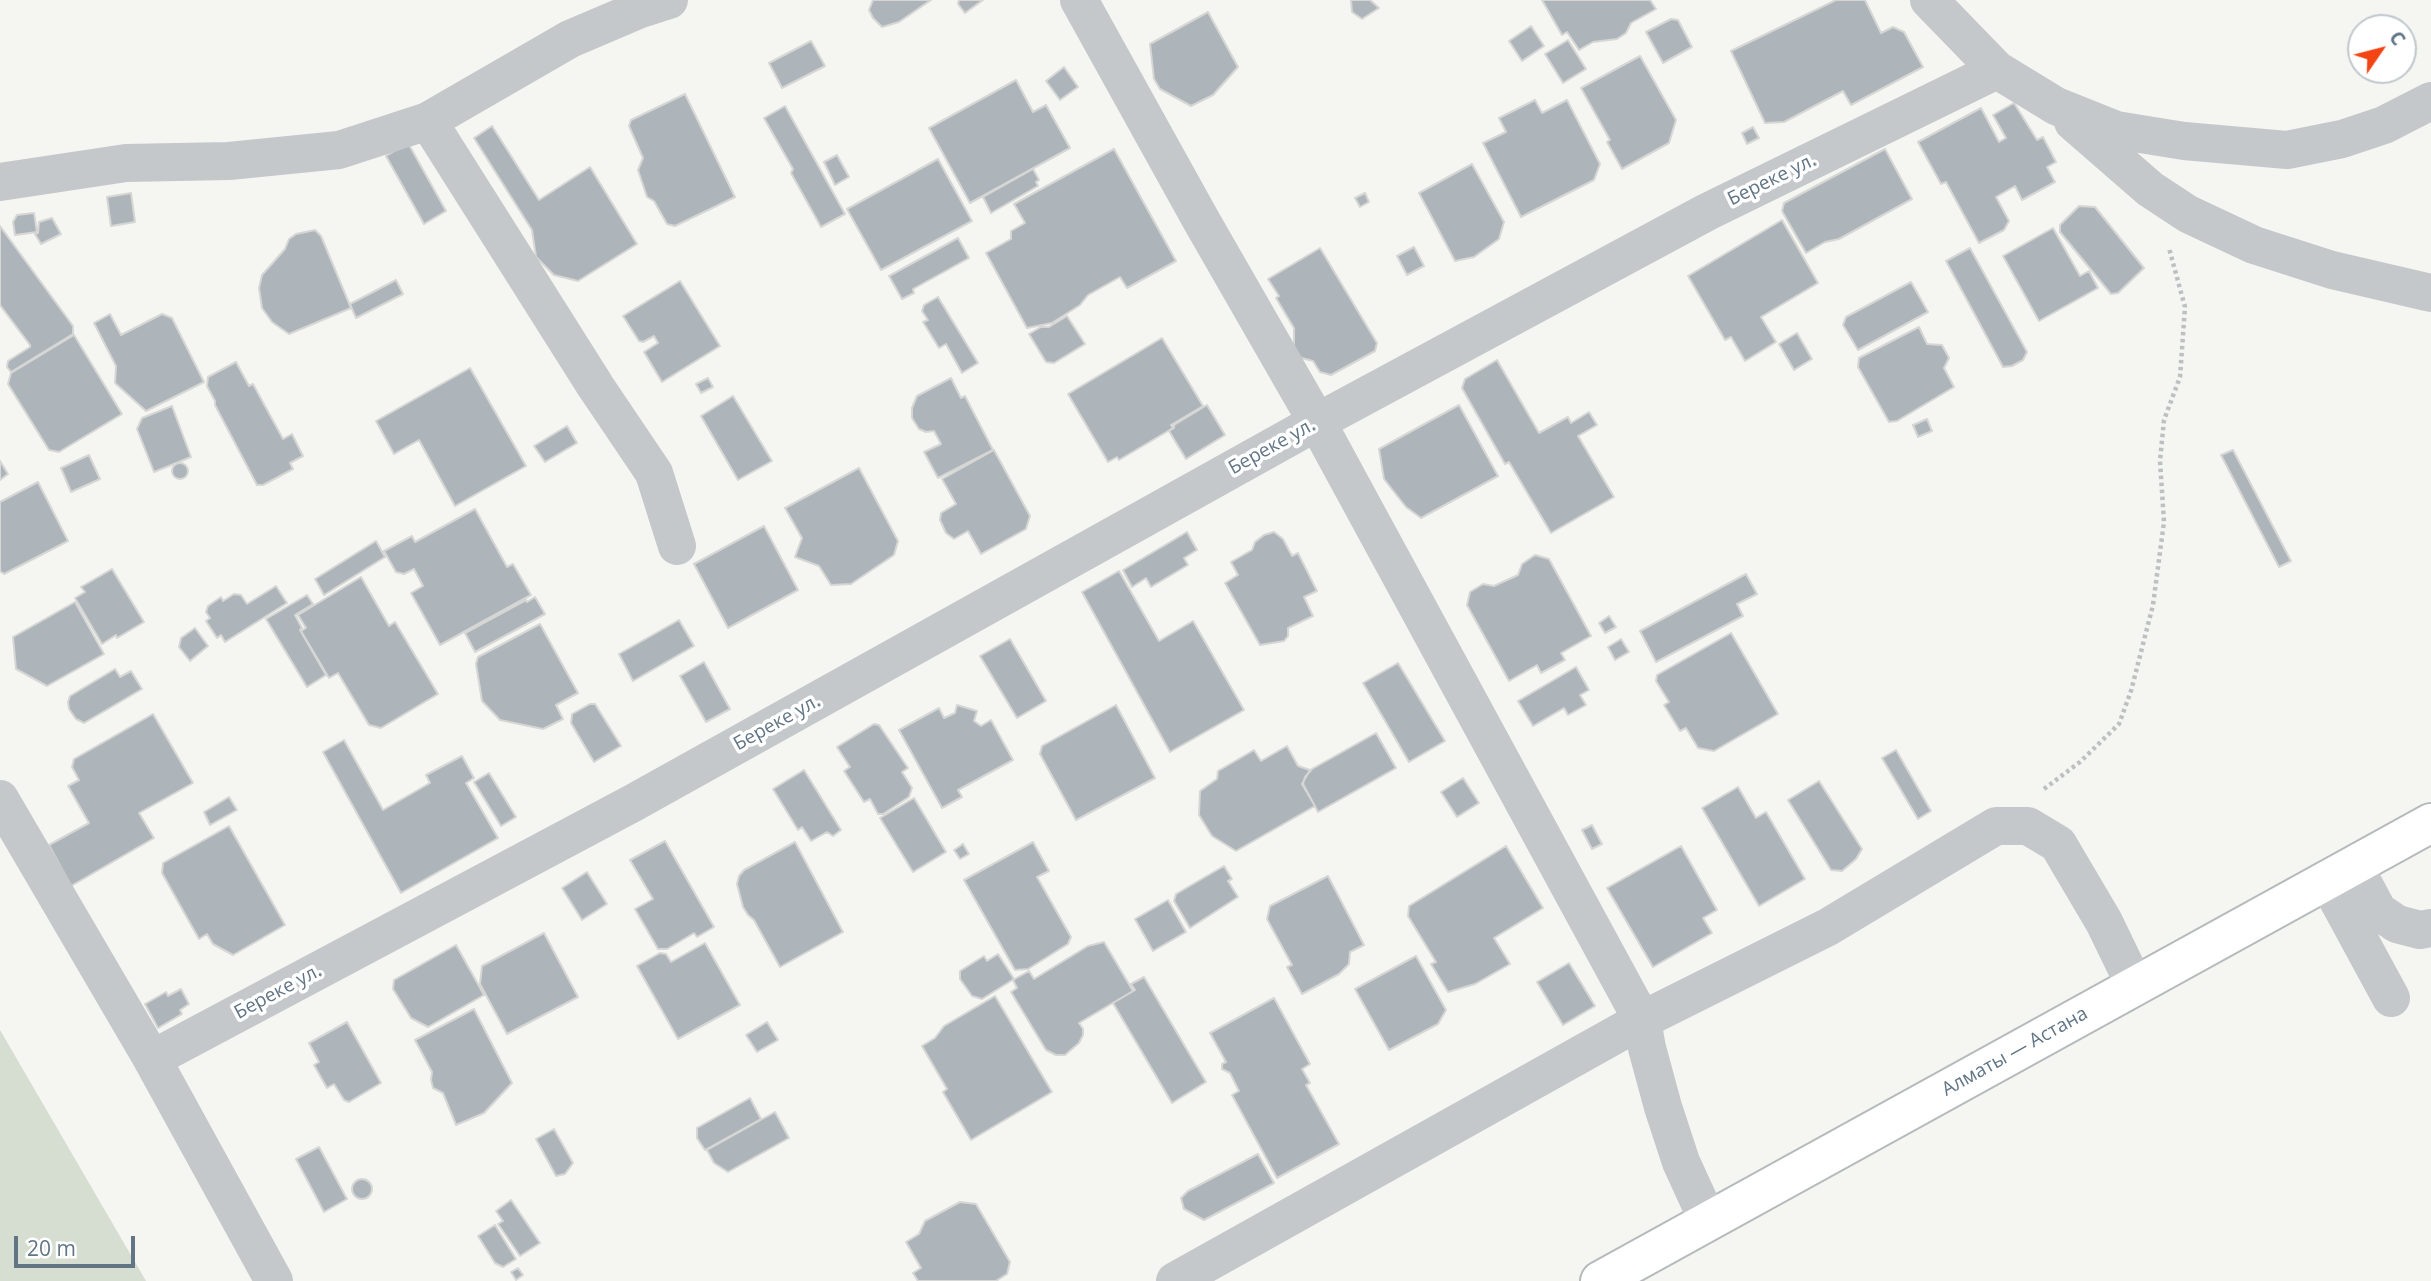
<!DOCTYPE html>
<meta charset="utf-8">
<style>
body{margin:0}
#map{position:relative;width:2431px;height:1281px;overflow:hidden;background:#f5f5f1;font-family:"Open Sans",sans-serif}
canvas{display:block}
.north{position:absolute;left:2347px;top:14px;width:70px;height:70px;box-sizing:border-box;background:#fff;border:2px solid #c0c8ce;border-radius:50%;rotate:55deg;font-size:19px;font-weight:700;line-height:28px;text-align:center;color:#617585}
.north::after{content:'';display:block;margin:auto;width:24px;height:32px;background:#f34413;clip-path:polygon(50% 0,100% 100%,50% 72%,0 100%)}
.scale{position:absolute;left:14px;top:1236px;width:121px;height:32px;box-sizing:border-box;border:4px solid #617585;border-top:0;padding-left:9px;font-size:21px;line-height:24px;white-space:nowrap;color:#617585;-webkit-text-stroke:5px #fff;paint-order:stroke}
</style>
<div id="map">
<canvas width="2431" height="1281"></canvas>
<div class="north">С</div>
<div class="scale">20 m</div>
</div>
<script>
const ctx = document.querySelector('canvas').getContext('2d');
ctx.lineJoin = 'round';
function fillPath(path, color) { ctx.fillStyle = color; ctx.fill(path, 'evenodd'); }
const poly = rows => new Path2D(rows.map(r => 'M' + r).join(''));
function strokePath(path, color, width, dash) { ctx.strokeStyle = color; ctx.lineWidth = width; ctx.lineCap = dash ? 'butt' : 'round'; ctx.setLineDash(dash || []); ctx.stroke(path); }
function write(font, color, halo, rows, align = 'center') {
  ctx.font = font + ' "Open Sans",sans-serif'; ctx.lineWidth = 7; ctx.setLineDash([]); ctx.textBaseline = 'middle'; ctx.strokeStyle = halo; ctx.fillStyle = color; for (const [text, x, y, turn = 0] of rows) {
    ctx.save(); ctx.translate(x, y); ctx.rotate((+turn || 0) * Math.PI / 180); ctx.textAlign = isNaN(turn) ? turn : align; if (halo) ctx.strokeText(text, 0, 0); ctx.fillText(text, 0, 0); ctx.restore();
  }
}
const green = poly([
 [0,1030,146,1281,0,1281]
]);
const building = poly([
 [931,0,899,22,882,27,873,18,869,10,873,0,931,0],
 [959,0,983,0,965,13,958,4,959,0],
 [1351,0,1370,0,1379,8,1362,19,1352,12,1351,0],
 [1542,0,1650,0,1656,9,1631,23,1626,33,1617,39,1593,42,1579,50,1567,32,1562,35,1542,0],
 [1836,0,1865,0,1881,33,1893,27,1904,32,1923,67,1851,105,1843,91,1784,122,1765,123,1731,51,1836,0],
 [1208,12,1238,67,1213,95,1191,106,1160,89,1154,79,1150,44,1208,12],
 [1671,19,1678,20,1692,47,1663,63,1646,32,1671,19],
 [1531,26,1544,46,1522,61,1509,41,1531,26],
 [1568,40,1586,69,1563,83,1545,54,1568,40],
 [811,41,825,66,782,88,769,63,811,41],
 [1640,56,1676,120,1669,143,1622,169,1607,142,1610,140,1581,88,1640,56],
 [1064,67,1078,87,1060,100,1046,81,1064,67],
 [1016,80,1033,112,1046,105,1070,148,970,203,929,128,1016,80],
 [685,94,735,197,675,226,667,224,654,201,647,197,638,170,643,158,629,126,631,120,685,94],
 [1535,100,1542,113,1567,100,1600,164,1594,180,1521,217,1483,143,1506,132,1499,118,1535,100],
 [2014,103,2037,140,2043,137,2056,162,2047,167,2055,182,2022,200,2015,186,1996,197,2009,221,2004,230,1979,243,1946,182,1941,184,1918,142,1981,108,1999,142,2006,138,1993,115,2014,103],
 [785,106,845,214,821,227,791,173,793,169,764,118,785,106],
 [492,126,539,200,590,167,637,244,578,281,554,275,536,257,532,230,474,138,492,126],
 [1753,127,1759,138,1747,144,1742,133,1753,127],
 [408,143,446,211,424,224,386,156,408,143],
 [1114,149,1176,261,1127,288,1120,277,1088,295,1080,305,1052,323,1027,328,986,253,1011,239,1011,231,1025,223,1014,204,1114,149],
 [1885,149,1912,199,1839,239,1825,242,1806,253,1782,211,1784,203,1885,149],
 [837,155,849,177,835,185,824,162,837,155],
 [938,159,972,221,881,270,847,209,938,159],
 [1472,164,1504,222,1499,239,1474,257,1455,261,1419,193,1472,164],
 [1033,169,1039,180,1036,182,1038,186,991,213,983,197,1033,169],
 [131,193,135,222,111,226,107,197,131,193],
 [1365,193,1369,202,1360,207,1355,198,1365,193],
 [2079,206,2095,207,2144,268,2118,293,2111,294,2060,232,2060,225,2079,206],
 [34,213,37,232,15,235,13,222,17,215,34,213],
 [52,218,61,234,41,244,35,234,38,233,39,222,52,218],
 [1782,220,1818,283,1761,317,1776,342,1745,361,1731,337,1725,340,1688,276,1782,220],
 [0,226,73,326,73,334,11,372,7,367,8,361,30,347,30,345,0,305,0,226],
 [2053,228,2080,276,2089,271,2098,288,2039,321,2003,256,2053,228],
 [315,230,321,236,351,308,289,334,272,322,262,308,259,288,262,275,285,249,289,239,296,234,315,230],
 [958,238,969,258,913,289,914,293,902,299,889,276,958,238],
 [1414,247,1424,266,1407,275,1397,256,1414,247],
 [1320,248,1377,343,1375,351,1331,375,1320,372,1313,361,1294,356,1294,328,1276,298,1279,296,1268,279,1320,248],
 [1970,248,2027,352,2023,360,2012,366,2003,367,1946,261,1970,248],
 [396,280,403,294,356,318,350,304,396,280],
 [680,281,720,346,662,382,644,352,658,343,654,336,643,342,639,341,623,316,680,281],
 [1911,282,1928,312,1858,350,1843,325,1846,317,1911,282],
 [938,297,978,363,962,373,946,344,939,348,923,322,928,320,922,311,924,305,938,297],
 [110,314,121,335,162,314,172,318,204,382,146,411,115,383,116,366,94,323,110,314],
 [1067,316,1085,344,1054,363,1046,362,1029,334,1041,327,1049,327,1067,316],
 [1919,327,1927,344,1942,345,1949,358,1944,368,1954,387,1897,421,1889,422,1858,367,1859,358,1919,327],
 [1797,333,1812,359,1794,370,1779,344,1797,333],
 [74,335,122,414,59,452,49,450,8,384,11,373,74,335],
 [1162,338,1203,406,1171,425,1173,428,1119,460,1117,457,1108,462,1068,394,1162,338],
 [1497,360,1539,433,1568,417,1571,423,1589,412,1597,425,1578,436,1614,497,1551,533,1509,462,1505,464,1462,388,1465,379,1497,360],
 [236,362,249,386,253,384,283,439,292,434,303,456,290,463,293,469,263,485,257,485,215,405,215,401,207,386,208,377,236,362],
 [470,368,526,466,455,506,419,440,394,454,376,421,470,368],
 [708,378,713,387,701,393,696,384,708,378],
 [951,378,961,398,965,396,993,450,938,478,924,452,941,444,934,431,926,432,919,429,912,418,912,408,917,396,951,378],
 [733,396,772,461,738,480,701,416,733,396],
 [1207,405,1225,435,1186,459,1169,431,1174,428,1174,425,1207,405],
 [1459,405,1498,476,1421,518,1406,507,1384,479,1379,449,1459,405],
 [172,406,191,457,154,472,137,429,142,418,172,406],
 [1927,419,1932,431,1918,437,1913,425,1927,419],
 [567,426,577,443,545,462,534,446,567,426],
 [994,450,1030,516,1026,529,981,554,968,531,954,539,946,533,940,520,941,513,956,504,942,479,994,450],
 [2233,450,2291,561,2279,567,2221,455,2233,450],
 [89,455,100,479,71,492,61,468,89,455],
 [0,461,8,474,0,480,0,461],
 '172 471a8 8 0 1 1 16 0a8 8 0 1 1-16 0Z',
 [859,468,898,541,894,555,851,584,831,585,819,566,795,557,802,538,785,508,859,468],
 [38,482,68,541,4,574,0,571,0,502,38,482],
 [475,509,507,567,513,564,531,595,440,645,411,593,423,586,414,569,404,574,396,572,384,551,412,536,415,542,475,509],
 [764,526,798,590,728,628,694,564,764,526],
 [1187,532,1197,550,1184,558,1188,565,1151,587,1146,578,1132,587,1123,570,1187,532],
 [1274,532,1283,539,1292,556,1298,553,1317,591,1304,597,1313,616,1288,628,1288,636,1284,641,1260,645,1225,583,1238,575,1231,562,1252,550,1255,542,1264,535,1274,532],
 [376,541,385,557,324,595,315,579,376,541],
 [1535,555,1549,559,1591,636,1561,653,1565,660,1541,673,1537,665,1509,681,1467,605,1470,592,1483,584,1494,586,1518,575,1522,564,1535,555],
 [112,569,144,622,117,638,116,635,102,644,75,598,85,592,81,587,112,569],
 [1119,571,1159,641,1193,621,1244,710,1170,752,1082,592,1119,571],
 [1746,574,1757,594,1737,604,1743,616,1656,662,1640,631,1746,574],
 [361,577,389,626,395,622,438,694,381,728,369,725,338,673,329,678,301,631,306,628,298,615,361,577],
 [276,586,287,603,225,642,221,635,217,638,206,621,210,618,206,612,208,606,221,597,223,601,234,594,241,595,247,604,276,586],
 [307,595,313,604,295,615,302,628,300,630,326,675,307,687,266,619,307,595],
 [535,597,545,614,475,652,465,633,526,600,527,602,535,597],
 [75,602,104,654,47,686,16,669,13,637,75,602],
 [1609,616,1616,627,1605,633,1599,623,1609,616],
 [679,620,694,646,633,681,619,654,679,620],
 [540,624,578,693,556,705,563,719,543,729,500,720,482,701,476,664,478,657,540,624],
 [195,628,208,646,190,661,179,647,181,638,195,628],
 [1731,633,1778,714,1714,751,1698,748,1686,728,1680,731,1664,705,1669,702,1656,681,1657,675,1731,633],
 [1010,639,1046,701,1017,718,980,656,1010,639],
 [1621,639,1629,652,1615,660,1608,647,1621,639],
 [704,662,730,709,706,722,680,676,704,662],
 [1398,663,1445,741,1409,762,1363,683,1398,663],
 [1576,667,1589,690,1580,695,1586,705,1568,715,1564,708,1533,726,1518,701,1576,667],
 [115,669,120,677,131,671,142,689,84,723,76,719,69,709,68,702,70,696,115,669],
 [590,704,595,704,621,746,594,762,571,723,572,714,590,704],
 [957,705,977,711,974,721,981,726,991,720,1013,760,958,790,962,797,942,808,899,730,939,708,944,718,955,713,957,705],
 [1116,705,1155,778,1076,820,1040,754,1042,746,1116,705],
 [153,714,193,783,139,813,154,838,71,886,49,845,89,823,68,786,79,780,72,767,74,759,153,714],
 [874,724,879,725,908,768,902,772,912,788,909,797,883,814,878,814,870,799,864,802,844,771,850,767,837,747,874,724],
 [1376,733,1396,768,1318,812,1303,784,1305,777,1312,769,1376,733],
 [344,740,383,810,430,783,426,775,462,756,474,778,466,783,498,838,401,893,323,752,344,740],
 [1287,746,1298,766,1310,770,1302,784,1315,806,1236,851,1212,836,1199,815,1200,791,1217,779,1218,771,1254,750,1261,761,1287,746],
 [1896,750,1931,811,1918,819,1882,758,1896,750],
 [804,770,841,830,833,836,827,832,811,841,802,827,798,830,773,789,804,770],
 [489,773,516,817,501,826,474,782,489,773],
 [1463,778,1479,803,1457,817,1441,792,1463,778],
 [1819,781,1862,849,1856,859,1842,871,1831,870,1788,800,1819,781],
 [1738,787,1756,818,1766,812,1805,879,1759,906,1702,808,1738,787],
 [229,797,237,810,210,825,204,812,229,797],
 [914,798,946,852,913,872,880,818,914,798],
 [1592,825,1602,844,1592,849,1582,830,1592,825],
 [229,826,285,925,233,955,213,944,207,934,199,939,162,873,163,863,229,826],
 [665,841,714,927,697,937,694,933,667,949,658,949,635,909,653,899,630,860,665,841],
 [795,842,843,932,780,967,754,920,748,915,743,907,737,884,739,876,744,870,795,842],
 [1033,842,1049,871,1037,877,1071,937,1068,944,1028,969,1015,970,964,880,1033,842],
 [963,844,969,854,960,859,954,850,963,844],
 [1506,846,1543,908,1494,938,1510,964,1475,984,1448,992,1431,964,1436,962,1408,916,1409,906,1506,846],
 [1681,846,1717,910,1703,918,1712,933,1653,967,1607,888,1681,846],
 [1224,866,1232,879,1228,881,1238,897,1190,928,1174,901,1176,894,1224,866],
 [587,872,607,904,582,920,562,888,587,872],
 [1328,876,1364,945,1350,952,1349,964,1339,974,1302,994,1287,967,1292,965,1267,919,1270,906,1328,876],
 [1168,900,1186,932,1153,951,1135,919,1168,900],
 [544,933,578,997,507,1034,480,984,482,966,544,933],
 [1104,942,1133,991,1079,1023,1083,1029,1083,1035,1079,1043,1065,1055,1056,1055,1046,1050,1011,992,1017,988,1013,980,1029,971,1034,979,1088,946,1104,942],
 [705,943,740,1005,678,1039,637,966,660,953,666,954,671,962,705,943],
 [456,945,484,995,428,1027,411,1018,393,989,394,980,456,945],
 [998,954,1014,979,982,999,972,996,960,979,960,971,984,956,987,961,998,954],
 [1416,956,1446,1010,1438,1024,1389,1050,1355,989,1416,956],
 [1569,963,1595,1006,1563,1025,1537,982,1569,963],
 [1144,977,1206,1082,1172,1103,1113,1003,1135,990,1131,984,1144,977],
 [181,989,189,1004,180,1010,182,1014,158,1028,145,1004,166,992,168,996,181,989],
 [995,996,1052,1092,971,1140,943,1092,947,1089,922,1046,935,1038,944,1026,995,996],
 [1274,998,1310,1064,1302,1069,1310,1083,1306,1085,1339,1144,1277,1178,1232,1095,1239,1091,1230,1073,1222,1069,1222,1064,1226,1062,1210,1033,1274,998],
 [474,1009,512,1083,484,1113,456,1125,443,1093,433,1088,431,1080,432,1072,415,1040,474,1009],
 [347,1022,381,1083,349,1102,344,1100,334,1084,327,1088,314,1065,319,1062,309,1043,347,1022],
 [767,1022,778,1040,757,1052,746,1035,767,1022],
 [750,1098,761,1119,705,1150,697,1138,697,1128,750,1098],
 [775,1112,789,1138,728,1172,714,1163,707,1150,775,1112],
 [554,1129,573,1163,565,1174,556,1176,536,1139,554,1129],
 [319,1147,347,1199,324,1212,296,1159,319,1147],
 [1258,1154,1274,1183,1204,1220,1184,1209,1181,1198,1188,1191,1258,1154],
 '352 1189a10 10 0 1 1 20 0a10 10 0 1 1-20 0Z',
 [511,1200,540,1243,520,1256,498,1224,503,1221,496,1211,511,1200],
 [960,1202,976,1204,1010,1262,1007,1274,996,1281,918,1281,913,1273,921,1268,906,1242,919,1234,925,1221,960,1202],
 [495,1225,516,1259,503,1267,495,1263,478,1236,495,1225],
 [518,1268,523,1275,516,1280,511,1272,518,1268]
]);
const path = poly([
 [2044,789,2080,762,2119,724,2131,691,2153,605,2164,522,2160,461,2164,420,2180,377,2185,307,2169,248]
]);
const minor = poly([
 [1079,0,1201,220,1317,422,1642,1020,1647,1048,1663,1107,1681,1162,1708,1221],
 [1929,0,1997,70,2056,106,2116,130,2184,141,2287,150,2342,139,2384,125,2431,101],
 [428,121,596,387,654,473,677,546],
 [2073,122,2150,189,2188,214,2254,245,2332,270,2431,293],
 [0,182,126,163,229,161,339,150,428,121,570,39,638,10,669,0],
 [0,799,152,1059,274,1281],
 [2354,866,2378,911,2397,924,2420,930,2431,928],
 [2327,880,2391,998],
 [152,1059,633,803,1317,422,1707,212,1997,70],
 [1175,1281,1642,1020,1828,927,1996,826,2028,826,2058,844,2104,922,2135,986]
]);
const highway = poly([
 [1600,1281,2431,823]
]);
const streetNames = [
 ["Береке ул.",1772,180,-26],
 ["Береке ул.",1272,447,-29],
 ["Береке ул.",777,723,-29],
 ["Береке ул.",278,992,-28],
 ["Алматы — Астана",2015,1052,-29]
];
fillPath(green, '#d6ddd1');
fillPath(building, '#adb5bb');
strokePath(building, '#d6d6d4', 2);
strokePath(highway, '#b6babd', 42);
strokePath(path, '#bdc0c2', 4.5, [3.5, 3.5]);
strokePath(minor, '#c4c8cb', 38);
strokePath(highway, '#fff', 38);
write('19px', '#617585', '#fff', streetNames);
</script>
